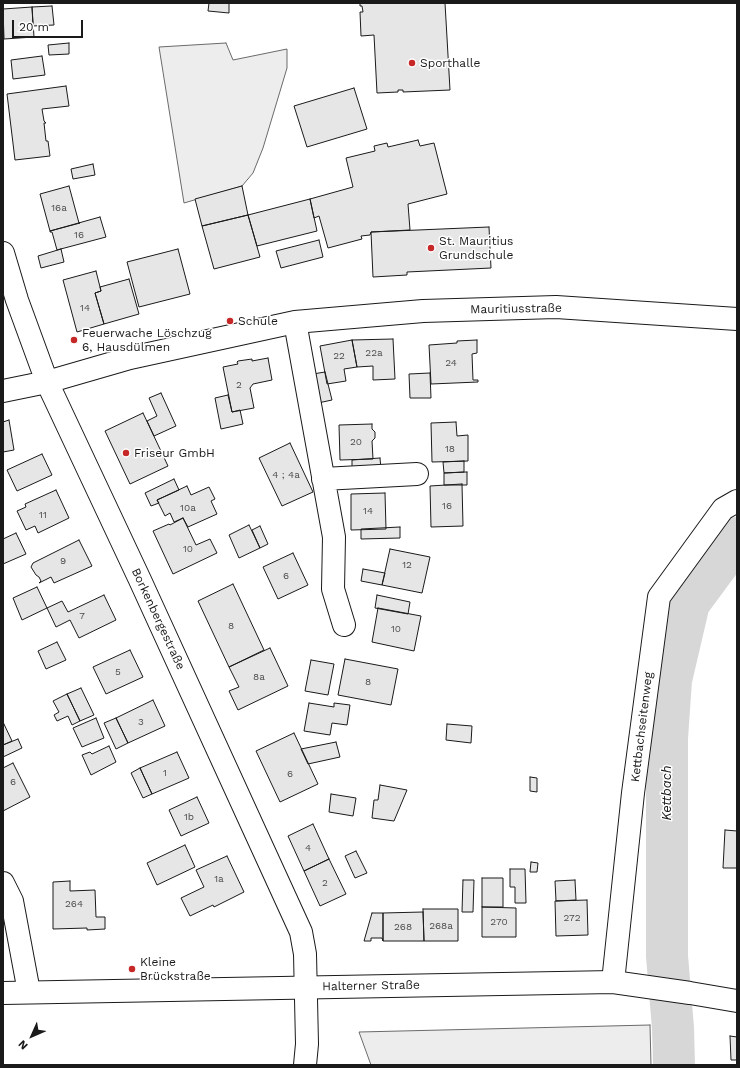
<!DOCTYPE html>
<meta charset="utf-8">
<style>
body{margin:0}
#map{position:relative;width:740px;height:1068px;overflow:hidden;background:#fff;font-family:"Work Sans",sans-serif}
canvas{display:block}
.frame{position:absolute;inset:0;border:4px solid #1a1a1a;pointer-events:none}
.north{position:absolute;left:12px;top:1016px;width:40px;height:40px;-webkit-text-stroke:3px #fff;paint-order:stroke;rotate:225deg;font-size:11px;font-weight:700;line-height:16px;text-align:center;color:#1a1a1a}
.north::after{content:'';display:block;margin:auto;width:14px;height:18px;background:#1a1a1a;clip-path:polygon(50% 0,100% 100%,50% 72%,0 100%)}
.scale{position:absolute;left:12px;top:20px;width:71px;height:18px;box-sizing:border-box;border:2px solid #1a1a1a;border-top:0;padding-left:5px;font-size:12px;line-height:14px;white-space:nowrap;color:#1a1a1a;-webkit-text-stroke:3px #fff;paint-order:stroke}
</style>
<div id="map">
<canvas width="740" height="1068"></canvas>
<div class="frame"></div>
<div class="north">N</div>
<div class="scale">20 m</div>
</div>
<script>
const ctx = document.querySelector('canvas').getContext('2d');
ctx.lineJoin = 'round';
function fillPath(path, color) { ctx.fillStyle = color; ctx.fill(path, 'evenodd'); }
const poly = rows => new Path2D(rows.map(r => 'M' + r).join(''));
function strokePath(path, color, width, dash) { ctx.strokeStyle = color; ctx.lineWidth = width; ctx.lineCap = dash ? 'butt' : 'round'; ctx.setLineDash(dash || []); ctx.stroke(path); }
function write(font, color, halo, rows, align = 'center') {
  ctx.font = font + ' "Work Sans",sans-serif'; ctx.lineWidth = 3; ctx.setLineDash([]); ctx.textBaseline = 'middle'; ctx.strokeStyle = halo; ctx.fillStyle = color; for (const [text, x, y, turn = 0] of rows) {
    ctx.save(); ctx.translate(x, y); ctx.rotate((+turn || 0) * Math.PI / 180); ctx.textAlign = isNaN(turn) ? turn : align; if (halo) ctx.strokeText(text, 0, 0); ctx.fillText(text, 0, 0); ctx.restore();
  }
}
const built = poly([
 [226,43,233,60,287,49,287,68,263,148,253,173,242,186,184,203,159,47,226,43],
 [650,1025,651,1065,371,1065,359,1032,650,1025]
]);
const river = poly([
 [674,1065,673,1028,667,956,667,738,671,680,689,603,737,538]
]);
const building = poly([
 [209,3,229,3,229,13,208,11,209,3],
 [360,3,445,3,450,90,403,92,403,90,398,90,398,92,377,93,374,35,361,36,360,12,363,12,362,6,360,6,360,3],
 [52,6,54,25,33,26,32,7,52,6],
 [32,7,34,37,4,39,3,9,32,7],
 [69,43,69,54,49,55,48,45,69,43],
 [42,56,45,75,13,79,11,60,42,56],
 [66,86,69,106,42,109,44,121,46,123,44,123,46,141,48,141,50,156,15,160,7,94,66,86],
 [354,88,367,129,307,147,294,106,354,88],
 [418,140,420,146,434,143,447,194,408,204,410,230,371,232,370,235,361,236,362,239,328,248,319,216,314,218,310,199,353,187,346,158,375,151,374,146,387,143,388,147,418,140],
 [93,164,95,175,73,179,71,169,93,164],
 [69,186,79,223,80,223,50,231,40,194,69,186],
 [242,186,248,215,202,226,195,199,242,186],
 [310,199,317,231,257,246,248,215,310,199],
 [248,215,260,257,214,269,202,226,248,215],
 [100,217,106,237,57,250,52,232,50,232,50,231,100,217],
 [489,227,491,268,407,272,407,275,373,277,371,232,489,227],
 [319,240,323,257,281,268,276,251,319,240],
 [61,249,64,262,41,268,38,256,61,249],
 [178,249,190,294,139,307,127,262,178,249],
 [96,271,101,291,95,293,104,324,77,332,63,280,96,271],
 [129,279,139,314,104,324,95,293,101,291,100,287,129,279],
 [393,339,395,379,373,380,373,366,357,367,352,340,393,339],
 [352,340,357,367,344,369,346,381,327,384,320,346,352,340],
 [477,340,477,353,472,354,473,380,478,380,478,382,431,384,429,345,457,343,457,341,477,340],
 [268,358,272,380,253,384,250,388,254,408,232,412,223,367,238,364,237,362,238,361,252,359,252,361,268,358],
 [325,372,332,400,318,403,313,374,325,372],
 [430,373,431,398,410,398,409,374,430,373],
 [161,393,176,426,154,436,147,421,157,416,149,398,161,393],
 [228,395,232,412,240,410,243,424,221,429,215,398,228,395],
 [143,413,168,466,130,484,105,431,143,413],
 [9,420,14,450,3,452,3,422,9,420],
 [456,422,457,436,468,435,468,461,432,462,431,423,456,422],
 [372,424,372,429,375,432,375,438,372,441,373,459,340,460,339,425,372,424],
 [290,443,313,492,282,506,259,458,290,443],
 [42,454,52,475,17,491,7,470,42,454],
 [380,458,381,469,352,470,352,460,380,458],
 [464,461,464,472,444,473,443,462,464,461],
 [467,472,467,485,444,485,444,473,467,472],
 [174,479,179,490,157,500,159,503,151,506,145,493,174,479],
 [462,484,463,526,431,527,430,486,462,484],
 [187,486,191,495,209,487,215,499,211,501,217,514,188,527,183,518,174,522,170,513,165,516,157,500,187,486],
 [56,490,69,518,38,533,35,526,26,530,17,511,26,507,25,504,56,490],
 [385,493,386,529,351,530,351,494,385,493],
 [183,518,196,545,210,539,217,553,173,574,153,531,169,524,170,525,183,518],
 [249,525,260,548,239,558,229,535,249,525],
 [260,526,268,544,260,548,252,530,260,526],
 [400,527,400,538,361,539,361,529,400,527],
 [16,533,26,554,3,564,3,539,16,533],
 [79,540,92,566,54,583,51,577,39,583,41,581,39,577,36,575,31,567,33,563,79,540],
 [390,549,430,557,422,593,382,585,390,549],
 [293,553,308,585,278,599,263,567,293,553],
 [363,569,385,573,382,585,361,581,363,569],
 [233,584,264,650,229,667,198,601,233,584],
 [37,587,47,608,22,620,13,598,37,587],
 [104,595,116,620,79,638,70,620,56,627,47,608,62,601,68,612,104,595],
 [377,595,410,602,408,614,375,608,377,595],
 [378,608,421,616,414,651,372,642,378,608],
 [57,642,66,660,46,669,38,651,57,642],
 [270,648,288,686,238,710,229,691,239,687,229,667,270,648],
 [130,650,143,677,106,694,93,667,130,650],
 [345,659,398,669,391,705,338,695,345,659],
 [311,660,334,664,328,695,305,691,311,660],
 [81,688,94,715,80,721,67,694,81,688],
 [67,694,80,721,72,725,68,716,57,721,54,715,59,712,53,701,67,694],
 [153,700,165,726,128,743,116,718,153,700],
 [309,703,334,707,334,703,350,705,347,725,332,723,330,735,304,731,309,703],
 [96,718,104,738,82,747,73,728,96,718],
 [116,718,128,743,116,749,104,723,116,718],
 [3,722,12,741,3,745,3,722],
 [447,724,472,726,471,743,446,740,447,724],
 [294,733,318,784,280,802,256,751,294,733],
 [18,739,22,748,3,757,3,745,18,739],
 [336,742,340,757,308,764,301,749,336,742],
 [109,746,116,762,91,775,82,755,90,752,92,754,109,746],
 [177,752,189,778,152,794,140,768,177,752],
 [13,763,30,797,3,811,3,768,13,763],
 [140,768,152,794,143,798,131,773,140,768],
 [530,777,537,778,537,792,530,791,530,777],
 [380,785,407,790,394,821,372,818,374,800,378,800,380,785],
 [331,794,356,798,353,816,329,812,331,794],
 [197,797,209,823,181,836,169,810,197,797],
 [313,824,329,859,304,871,288,836,313,824],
 [725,830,737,831,737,868,723,868,725,830],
 [185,845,195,867,157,885,147,863,185,845],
 [356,851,367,873,355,878,345,856,356,851],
 [227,856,244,892,214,907,213,905,190,916,181,898,204,887,196,870,227,856],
 [329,859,346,894,320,906,304,871,329,859],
 [531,862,538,863,537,872,530,872,531,862],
 [510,869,525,869,526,903,515,903,515,887,510,887,510,869],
 [482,878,503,878,503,907,482,907,482,878],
 [463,880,474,880,473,912,462,912,463,880],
 [575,880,576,900,556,901,555,881,575,880],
 [70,881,70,891,95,890,96,917,105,917,105,929,87,930,87,928,53,929,53,882,70,881],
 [587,900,588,935,556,936,555,901,587,900],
 [482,907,516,908,516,937,482,937,482,907],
 [423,909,458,909,458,941,424,941,423,909],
 [423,912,424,941,383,941,383,913,423,912],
 [372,913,383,913,383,941,382,938,371,938,371,941,364,941,372,913],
 [730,1036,737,1037,737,1060,731,1060,730,1036]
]);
const minor = poly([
 [3,253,17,300,47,382,140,580,301,932,305,954,307,1044,305,1065],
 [295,322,334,537,333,589,344,625],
 [3,391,47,382,130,358,295,322,423,311,556,307,737,319],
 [323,479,417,474],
 [3,883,12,901,29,992],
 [613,982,633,793,659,597,723,509,737,501]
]);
const major = poly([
 [3,993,613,982,690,993,737,1001]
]);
const markers = [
 [412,63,4,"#c62828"],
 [431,248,4,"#c62828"],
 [230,321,4,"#c62828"],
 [74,340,4,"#c62828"],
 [126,453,4,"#c62828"],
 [132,969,4,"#c62828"]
];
const numberNames = [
 ["16a",59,208],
 ["16",79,235],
 ["14",85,308],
 ["22a",374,353],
 ["22",339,356],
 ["24",451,363],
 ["2",239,385],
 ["20",356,442],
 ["18",450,449],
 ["4 ; 4a",286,475],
 ["16",447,506],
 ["10a",188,508],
 ["14",368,511],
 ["11",43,515],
 ["10",188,549],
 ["9",63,561],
 ["12",407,565],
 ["6",286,576],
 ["7",82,616],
 ["8",231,626],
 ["10",396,629],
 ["5",118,672],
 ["8a",259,677],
 ["8",368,682],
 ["3",141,722],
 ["1",165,773],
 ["6",290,774],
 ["6",13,782],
 ["1b",189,817],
 ["4",308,848],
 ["1a",219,879],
 ["2",325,883],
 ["264",74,904],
 ["272",572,918],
 ["270",499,922],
 ["268a",441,926],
 ["268",403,927]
];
const poiNames = [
 ["Sporthalle",420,63],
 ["St. Mauritius",439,241],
 ["Grundschule",439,255],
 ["Schule",238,321],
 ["Feuerwache Löschzug",82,333],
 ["6, Hausdülmen",82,347],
 ["Friseur GmbH",134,453],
 ["Kleine",140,962],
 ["Brückstraße",140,976]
];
const streetNames = [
 ["Mauritiusstraße",516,309,-1],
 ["Borkenbergestraße",158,619,65],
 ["Kettbachseitenweg",642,727,-83],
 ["Halterner Straße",371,986,-1]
];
const waterNames = [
 ["Kettbach",667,793,-90]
];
fillPath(built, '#ededed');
strokePath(built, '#6a6a6a', 1);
strokePath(river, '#d7d7d7', 42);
fillPath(building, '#e6e6e6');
strokePath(building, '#1a1a1a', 1);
strokePath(minor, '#1a1a1a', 24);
strokePath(major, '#1a1a1a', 24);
strokePath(minor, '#fff', 22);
strokePath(major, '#fff', 22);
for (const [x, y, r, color] of markers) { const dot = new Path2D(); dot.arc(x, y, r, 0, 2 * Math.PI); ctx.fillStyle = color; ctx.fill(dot); strokePath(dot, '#fff', 1.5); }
write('10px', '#4d4d4d', null, numberNames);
write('12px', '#1a1a1a', '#fff', poiNames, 'left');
write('12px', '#1a1a1a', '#fff', streetNames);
write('italic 13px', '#1a1a1a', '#fff', waterNames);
</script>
